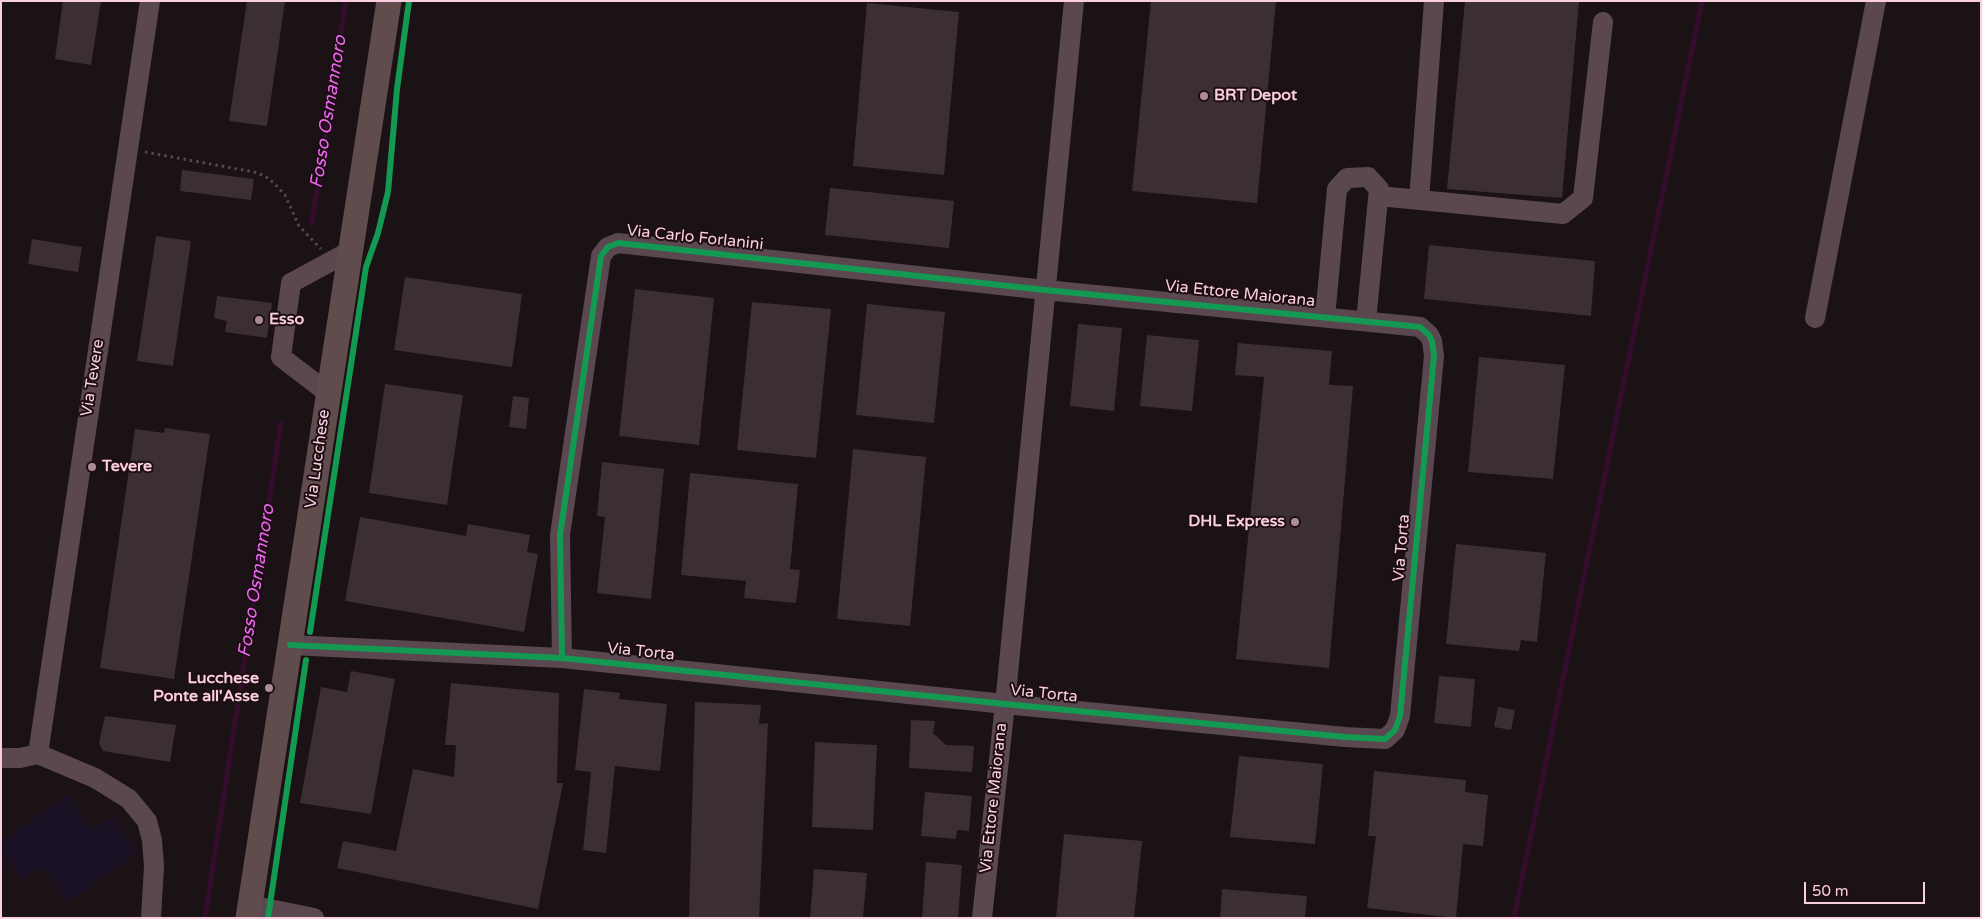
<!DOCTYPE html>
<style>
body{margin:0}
#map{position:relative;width:1982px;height:919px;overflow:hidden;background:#1a1214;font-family:"Varela Round",sans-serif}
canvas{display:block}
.frame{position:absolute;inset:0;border:2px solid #fbcedf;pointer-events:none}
.scale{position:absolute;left:1804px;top:882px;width:121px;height:22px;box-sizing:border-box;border:2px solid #fbcedf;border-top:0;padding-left:6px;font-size:15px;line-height:18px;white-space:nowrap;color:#fbcedf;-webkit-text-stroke:4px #1d0e13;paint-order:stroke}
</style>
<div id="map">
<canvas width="1982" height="919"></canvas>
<div class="frame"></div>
<div class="scale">50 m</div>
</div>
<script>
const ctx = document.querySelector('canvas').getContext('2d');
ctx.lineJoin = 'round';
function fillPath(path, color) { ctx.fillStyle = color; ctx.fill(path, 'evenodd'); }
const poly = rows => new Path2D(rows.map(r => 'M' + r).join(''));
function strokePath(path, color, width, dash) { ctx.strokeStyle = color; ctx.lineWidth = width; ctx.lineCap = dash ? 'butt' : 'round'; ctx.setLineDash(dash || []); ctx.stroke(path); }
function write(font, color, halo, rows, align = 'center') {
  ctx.font = font + ' "Varela Round",sans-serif'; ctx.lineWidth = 4; ctx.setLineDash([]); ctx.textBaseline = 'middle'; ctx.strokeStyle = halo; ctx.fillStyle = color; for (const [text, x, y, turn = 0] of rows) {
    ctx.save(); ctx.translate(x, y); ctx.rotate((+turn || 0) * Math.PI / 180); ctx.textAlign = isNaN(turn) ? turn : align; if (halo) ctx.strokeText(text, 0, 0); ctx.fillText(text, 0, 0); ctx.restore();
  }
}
const green = poly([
 [67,794,93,830,112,817,137,853,68,903,43,867,23,881,1,851,1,842]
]);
const stream = poly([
 [312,223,346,1],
 [205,918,281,423],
 [1514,918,1702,1]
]);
const building = poly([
 [63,1,101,1,91,65,55,59],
 [247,1,285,1,267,126,229,121],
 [1151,1,1276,1,1257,203,1132,191],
 [1465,1,1579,1,1562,198,1447,189],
 [867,3,959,12,944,175,853,166],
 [182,170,254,179,251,200,180,191],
 [830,188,954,201,949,248,825,235],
 [156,236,191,241,173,366,137,361],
 [32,239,82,247,78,272,28,264],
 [1429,245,1595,261,1591,316,1424,299],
 [405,277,522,294,512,367,394,350],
 [635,289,714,298,699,445,619,436],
 [217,296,272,303,267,338,225,332,227,321,214,318],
 [752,302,831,309,816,458,737,450],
 [867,304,945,312,934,423,856,415],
 [1078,324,1122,328,1114,411,1070,406],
 [1147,335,1199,340,1192,411,1140,406],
 [1238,343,1332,351,1329,385,1353,386,1329,668,1236,659,1264,377,1235,375],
 [1479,357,1565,365,1553,479,1468,472],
 [385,384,463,395,447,505,369,493],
 [513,396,529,398,526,429,509,427],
 [165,428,210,434,174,679,100,668,135,429,164,433],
 [853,449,926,457,910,626,837,619],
 [602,462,664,469,651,599,597,593,605,517,597,516],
 [690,473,798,484,790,569,800,570,796,603,744,598,746,581,681,575],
 [360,517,466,536,468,524,530,535,527,552,538,554,524,632,345,601],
 [1456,544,1546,553,1537,642,1521,640,1519,651,1446,644],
 [351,671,395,679,371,814,300,803,321,687,347,692],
 [1439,676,1475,679,1471,727,1434,723],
 [451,683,559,693,557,783,563,783,538,909,337,868,343,841,396,851,413,769,454,777,456,745,445,745],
 [584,689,620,693,619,699,667,704,660,771,615,766,606,853,583,850,591,772,575,770],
 [695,702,761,705,759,724,768,723,759,918,689,918],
 [1498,707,1515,710,1511,730,1494,727],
 [105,716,176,725,170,762,103,751,99,743],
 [911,720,935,721,933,733,946,745,974,746,972,772,909,768],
 [815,742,877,745,873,830,812,827],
 [1239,756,1323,764,1315,844,1230,837],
 [1374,771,1466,780,1465,792,1488,795,1483,846,1463,844,1456,918,1367,908,1376,836,1368,836],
 [925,792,972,796,969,831,957,830,956,839,921,836],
 [1064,834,1142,841,1134,918,1056,918],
 [926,862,962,865,958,918,922,918],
 [814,869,867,873,863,918,810,918],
 [1222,889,1307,896,1305,918,1220,918]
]);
const path = poly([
 [145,152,254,172,265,176,274,183,285,195,299,226,321,249]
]);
const minor = poly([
 [1379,196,1563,214,1583,198,1603,22],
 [1419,200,1434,1],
 [1325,317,1337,189,1347,178,1368,177,1379,189,1366,321],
 [1815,318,1876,1],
 [328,393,281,357,291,283,350,251],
 [290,645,562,658,1005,704,1345,737,1385,739,1395,730,1400,716,1434,356,1432,341,1429,335,1420,327,1401,325,1045,290,618,243,608,247,601,256,560,535,562,658],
 [38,754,150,1],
 [1,758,20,758,38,754,95,778,129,799,147,821,152,840,154,866,151,918],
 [250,905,314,918],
 [982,918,1005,704,1074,1]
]);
const major = poly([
 [248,918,389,1]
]);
const cycleway = poly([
 [310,632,366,267,378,233,388,192,397,89,409,1],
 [290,645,562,658,1005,704,1345,737,1385,739,1395,730,1400,716,1434,356,1432,341,1429,335,1420,327,1401,325,1045,290,618,243,608,247,601,256,560,535,562,658],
 [268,918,306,660]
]);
const markers = [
 [1204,96,5,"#ac8c98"],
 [259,320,5,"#ac8c98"],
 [92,467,5,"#ac8c98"],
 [1295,522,5,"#ac8c98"],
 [269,688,5,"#ac8c98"]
];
const poiNames = [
 ["BRT Depot",1214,96],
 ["Esso",269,320],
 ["Tevere",102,467],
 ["DHL Express",1285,522,"right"],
 ["Lucchese",259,679,"right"],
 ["Ponte all'Asse",259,697,"right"]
];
const streetNames = [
 ["Via Carlo Forlanini",695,238,6],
 ["Via Ettore Maiorana",1240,294,6],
 ["Via Tevere",93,378,-81],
 ["Via Lucchese",318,459,-82],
 ["Via Torta",1402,548,-85],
 ["Via Torta",641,652,6],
 ["Via Torta",1044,694,6],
 ["Via Ettore Maiorana",994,798,-84]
];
const waterNames = [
 ["Fosso Osmannoro",329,112,-81],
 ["Fosso Osmannoro",257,581,-81]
];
fillPath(green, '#1b1124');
strokePath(stream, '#340d2e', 5);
fillPath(building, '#3c2f33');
strokePath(path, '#574557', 3, [2.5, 4]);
strokePath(minor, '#5a4750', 20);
strokePath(major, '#604b4d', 25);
strokePath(cycleway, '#139951', 6);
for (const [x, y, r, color] of markers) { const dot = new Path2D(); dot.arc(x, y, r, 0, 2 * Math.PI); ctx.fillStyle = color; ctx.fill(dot); strokePath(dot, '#1d0e13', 2); }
write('bold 16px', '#fbcedf', '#1d0e13', poiNames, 'left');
write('16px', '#fbcedf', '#1d0e13', streetNames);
write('italic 18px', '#ee66f2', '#1d0e13', waterNames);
</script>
